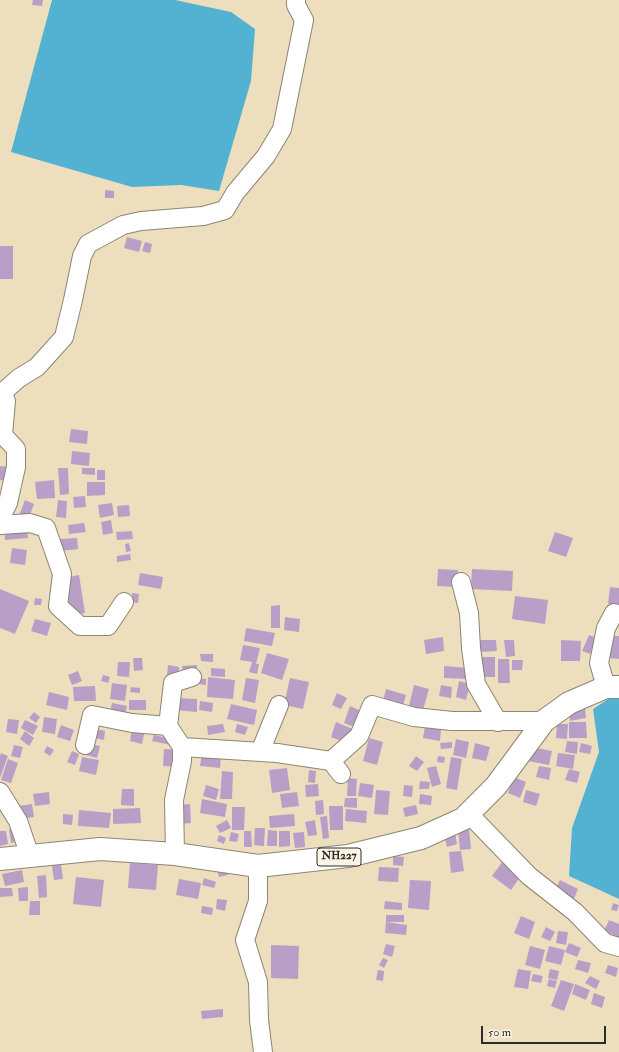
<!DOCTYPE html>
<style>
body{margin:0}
#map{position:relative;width:619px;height:1052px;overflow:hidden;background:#eddfbd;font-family:"IM FELL Double Pica",serif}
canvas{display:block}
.scale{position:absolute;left:481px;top:1026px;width:125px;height:18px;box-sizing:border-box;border:2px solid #2b2b2b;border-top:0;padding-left:5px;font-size:12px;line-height:14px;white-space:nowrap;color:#2b2b2b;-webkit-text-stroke:3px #fcf5e5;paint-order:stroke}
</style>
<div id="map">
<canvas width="619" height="1052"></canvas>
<div class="scale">50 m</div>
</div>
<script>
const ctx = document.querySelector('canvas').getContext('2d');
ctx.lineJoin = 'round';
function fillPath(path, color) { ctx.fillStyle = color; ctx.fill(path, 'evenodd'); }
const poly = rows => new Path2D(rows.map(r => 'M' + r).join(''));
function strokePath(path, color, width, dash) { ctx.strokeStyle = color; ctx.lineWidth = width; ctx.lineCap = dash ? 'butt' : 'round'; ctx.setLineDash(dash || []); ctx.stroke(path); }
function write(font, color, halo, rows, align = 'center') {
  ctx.font = font + ' "IM FELL Double Pica",serif'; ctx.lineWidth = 3; ctx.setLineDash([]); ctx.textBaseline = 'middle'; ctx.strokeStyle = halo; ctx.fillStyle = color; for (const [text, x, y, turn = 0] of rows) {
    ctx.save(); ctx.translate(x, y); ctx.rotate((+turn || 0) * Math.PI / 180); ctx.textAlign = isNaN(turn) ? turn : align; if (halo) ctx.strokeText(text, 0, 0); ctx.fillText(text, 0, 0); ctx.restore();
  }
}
const water = poly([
 [52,0,175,0,231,12,255,29,251,81,219,191,181,185,132,187,11,152],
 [619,692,619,899,569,876,572,828,599,752,593,709]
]);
const building = poly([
 [33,0,43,0,42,6,32,5],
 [105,190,114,191,114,198,105,198],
 [127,237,142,241,139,252,124,248],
 [145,242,152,244,150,253,142,251],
 [0,246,13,246,13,279,0,279],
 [71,429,88,431,87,444,69,442],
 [72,451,90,453,89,466,71,464],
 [0,466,10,467,8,482,0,480],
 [58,468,68,468,69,494,60,495],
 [82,468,95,468,95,475,82,474],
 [97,470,105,470,105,480,97,480],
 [54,480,55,498,37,499,35,482],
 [87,482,105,482,105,495,87,496],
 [85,496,86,507,74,508,73,497],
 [25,500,34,504,28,520,19,516],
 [58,500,67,501,66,518,56,517],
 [112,503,114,515,100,518,98,505],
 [129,505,130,516,118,517,117,506],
 [111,520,113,533,103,535,101,522],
 [84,523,86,532,69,534,68,525],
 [27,527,28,538,5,540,4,529],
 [132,531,133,539,117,540,116,532],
 [555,532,573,538,566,557,548,551],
 [77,538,78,549,61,551,60,539],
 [129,543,131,551,126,552,125,544],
 [12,548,27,550,25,565,10,563],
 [130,554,131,560,117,562,117,556],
 [438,569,458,570,456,587,437,586],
 [472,569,513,571,512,591,471,589],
 [140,573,163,577,161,589,138,585],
 [79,575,85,613,71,615,65,578],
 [610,587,619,588,619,605,608,604],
 [0,589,29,601,15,634,0,628],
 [132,593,139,594,138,603,132,602],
 [515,596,548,600,545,624,512,619],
 [35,598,42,599,41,605,34,605],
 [280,605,280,628,271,628,271,606],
 [285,617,300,619,299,632,284,630],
 [35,619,51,623,47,636,31,631],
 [246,628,275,633,272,646,244,641],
 [589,635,597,638,590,654,582,651],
 [609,636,619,636,619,659,608,658],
 [443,637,444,651,426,654,424,640],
 [479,640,496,640,497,651,480,652],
 [504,640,514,640,515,656,506,657],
 [561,640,581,641,580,661,561,661],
 [243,645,260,648,256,664,259,664,257,674,249,672,252,662,240,660],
 [267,653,289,659,282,680,261,673],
 [200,654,213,654,213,662,201,661],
 [479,657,495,657,495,677,479,677],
 [133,658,142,658,143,670,134,671],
 [498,659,509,659,510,683,498,683],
 [512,660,523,660,522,670,512,670],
 [118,662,130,662,129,677,117,676],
 [168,665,179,667,179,676,167,675],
 [197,665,197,675,183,676,182,666],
 [444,666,469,668,468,679,444,678],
 [211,668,225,669,225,677,211,676],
 [78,671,82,681,72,685,68,675],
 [103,675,110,677,108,683,101,681],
 [208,677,235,680,233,699,207,697],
 [197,678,206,679,206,685,196,684],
 [246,678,259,680,255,703,242,700],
 [290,678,309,682,303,709,284,705],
 [459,681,470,684,466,700,456,697],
 [112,683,127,685,125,701,110,699],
 [414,685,429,689,423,710,409,706],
 [441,685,452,687,451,698,439,696],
 [95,686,96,701,74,701,73,687],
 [131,687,140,688,140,693,130,692],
 [386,689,406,695,403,706,383,701],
 [49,692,69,697,67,710,46,705],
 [337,693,347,698,341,709,332,705],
 [176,698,197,699,197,712,175,710],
 [129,700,146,700,146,710,129,710],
 [200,701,213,703,212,712,199,710],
 [112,703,127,706,125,716,110,713],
 [231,704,257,710,254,725,227,719],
 [350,706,363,712,357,728,344,723],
 [585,708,586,718,570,721,569,710],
 [34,712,40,717,36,723,29,718],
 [44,717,57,719,55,734,42,732],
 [8,719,19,720,17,734,6,732],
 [25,720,38,726,33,735,21,728],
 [336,722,355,730,349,744,331,737],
 [569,722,586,722,587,738,569,738],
 [223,724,225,732,208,735,207,726],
 [237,724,248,727,245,735,235,732],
 [557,724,568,724,567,739,556,738],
 [61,725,74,730,70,741,57,737],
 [425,726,441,729,440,741,423,738],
 [93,728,105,731,104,740,91,737],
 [132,728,145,730,142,744,130,741],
 [25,731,34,738,29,746,20,739],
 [154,735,172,739,171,745,152,741],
 [369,738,383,742,377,765,363,761],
 [456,739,469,742,466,758,453,755],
 [567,741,578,742,577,754,565,752],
 [452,742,452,748,441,749,440,743],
 [475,743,490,747,486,761,472,758],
 [581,743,592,746,590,754,579,752],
 [89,744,100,746,97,758,86,755],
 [14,745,23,747,20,758,11,756],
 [47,746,54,750,50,756,44,752],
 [531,747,552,751,549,765,528,761],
 [164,749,178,750,177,767,163,766],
 [72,751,79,754,75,765,67,762],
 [1,753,8,756,0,778,0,756],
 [202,753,221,756,220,768,200,766],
 [558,753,575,755,573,769,556,766],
 [416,756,424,762,417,771,409,766],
 [438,756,445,757,444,763,437,762],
 [82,757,99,760,96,775,79,771],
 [451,757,462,759,457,790,446,788],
 [8,759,18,763,11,783,1,780],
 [436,766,441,784,432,787,427,768],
 [539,766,551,768,549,780,536,777],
 [287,768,290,790,272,793,269,770],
 [569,769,580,772,577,783,565,780],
 [309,770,316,771,315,783,308,782],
 [222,771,233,772,232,799,220,799],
 [514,777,526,782,520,798,508,793],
 [348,778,357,779,356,796,347,796],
 [420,781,430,782,429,789,419,789],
 [360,783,374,785,372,798,358,796],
 [318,784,319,796,306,797,305,785],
 [206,785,219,789,216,800,203,796],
 [404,785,413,786,412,797,403,796],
 [122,789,134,789,134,806,121,805],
 [376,790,390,791,388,815,374,814],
 [526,790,540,794,536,806,523,802],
 [49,792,50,804,35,806,33,794],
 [297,792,299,806,282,808,280,794],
 [420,794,432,796,431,805,419,804],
 [345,798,357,798,357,808,344,807],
 [202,799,227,804,225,817,200,813],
 [323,800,324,814,316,815,315,801],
 [32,804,34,817,21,819,18,806],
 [190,804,191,823,180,824,179,805],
 [416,805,418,814,405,817,403,808],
 [329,806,343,806,343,830,330,830],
 [232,807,245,807,244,830,232,830],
 [140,808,141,823,113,824,113,809],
 [346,809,367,811,366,823,345,821],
 [79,810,111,813,109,828,78,826],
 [63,814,73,815,72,825,63,824],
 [294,814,295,826,270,828,269,816],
 [327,816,329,838,323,839,320,817],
 [227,820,231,828,220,833,216,826],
 [315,820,317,835,308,836,305,822],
 [17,827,20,841,11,843,9,829],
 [255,828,265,828,264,846,254,845],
 [458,829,469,829,471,849,460,850],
 [268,830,277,831,277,846,267,846],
 [0,831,6,831,8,844,0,846],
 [244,831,251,831,252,847,244,847],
 [279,831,290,831,290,846,279,847],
 [231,832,239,834,237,842,229,841],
 [304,832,305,847,295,848,293,833],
 [455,832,457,844,447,847,444,835],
 [219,835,226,838,224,844,217,841],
 [461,851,464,871,451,873,449,852],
 [393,856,404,857,403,866,393,865],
 [60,858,63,879,54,880,51,860],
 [503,861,522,874,511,890,492,876],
 [130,863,158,865,156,890,128,888],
 [227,867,228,875,219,877,217,869],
 [379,867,399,868,398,882,378,881],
 [22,870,24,882,5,886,2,874],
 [46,875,47,897,39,898,37,876],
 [76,877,104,880,101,907,73,904],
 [204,878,216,882,214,888,202,885],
 [179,879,201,883,198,899,176,895],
 [410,880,431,881,429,910,408,908],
 [560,880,578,889,573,901,554,892],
 [28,887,28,901,19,901,18,888],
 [0,888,12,888,13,896,0,897],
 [217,899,227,900,225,911,216,909],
 [30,901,40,901,40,915,29,915],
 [385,901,402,903,402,910,384,909],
 [613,903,619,905,617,911,611,910],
 [202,906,213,908,212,915,201,913],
 [386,915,404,915,404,922,386,922],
 [521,916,535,922,529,939,514,933],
 [609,920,619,924,619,937,604,931],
 [386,922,407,925,406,935,385,933],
 [546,927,555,932,550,941,541,937],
 [558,931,568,932,566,945,556,943],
 [569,943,581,948,577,957,565,952],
 [386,944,395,946,392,957,383,954],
 [271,945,299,946,298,979,271,978],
 [530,946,545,950,540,969,525,965],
 [549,946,565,950,561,965,545,961],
 [383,958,388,960,384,968,379,965],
 [578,960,591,963,588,973,575,969],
 [608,965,618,968,616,977,605,973],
 [518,969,531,971,528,989,514,987],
 [550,969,559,971,557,980,548,978],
 [378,970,384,971,383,981,376,980],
 [533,974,543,976,541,983,531,981],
 [590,976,600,981,596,989,585,983],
 [549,979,557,981,555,988,547,986],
 [561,980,574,984,564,1011,551,1006],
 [575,984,590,990,586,1000,572,994],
 [594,993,605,997,602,1008,591,1004],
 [223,1009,223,1017,202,1019,201,1011]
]);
const minor = poly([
 [0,519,8,503,16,467,16,449,3,435,6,401,2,393,19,378,37,367,64,337,73,300,82,256,88,244,123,225,141,221,203,216,225,210,235,193,266,156,282,129,304,20,296,5,296,0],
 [0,525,30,523,46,528,62,574,58,606,80,626,108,626,124,602],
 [461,582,469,613,471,648,476,684,498,722],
 [606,687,599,663,606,628,614,613],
 [85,745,92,715,132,723,168,726],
 [182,747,277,753,331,761,359,736,372,705,414,717,452,721,544,721],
 [260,752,279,705],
 [331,761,341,774],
 [0,792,18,821,30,856],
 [468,813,529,876,575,912,605,943,619,947],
 [175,854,174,800,182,761,182,747,168,726,173,683,192,677],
 [258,866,258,901,245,940,258,982,259,1020,263,1052]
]);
const highway = poly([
 [0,859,100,849,175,854,258,866,348,856,421,838,463,819,496,786,544,721,569,703,606,687,619,687]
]);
const shields = [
 [339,857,44]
];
const shieldNames = [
 ["NH227",339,857]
];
fillPath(water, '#53b2d2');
fillPath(building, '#b89fc7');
strokePath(minor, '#8c8574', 20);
strokePath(highway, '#8c8574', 24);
strokePath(minor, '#fff', 18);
strokePath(highway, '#fff', 22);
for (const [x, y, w] of shields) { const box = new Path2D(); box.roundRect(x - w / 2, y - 9, w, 18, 3); ctx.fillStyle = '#fcf5e5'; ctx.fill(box); strokePath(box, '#2b2b2b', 1); }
write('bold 11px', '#2b2b2b', null, shieldNames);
</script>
